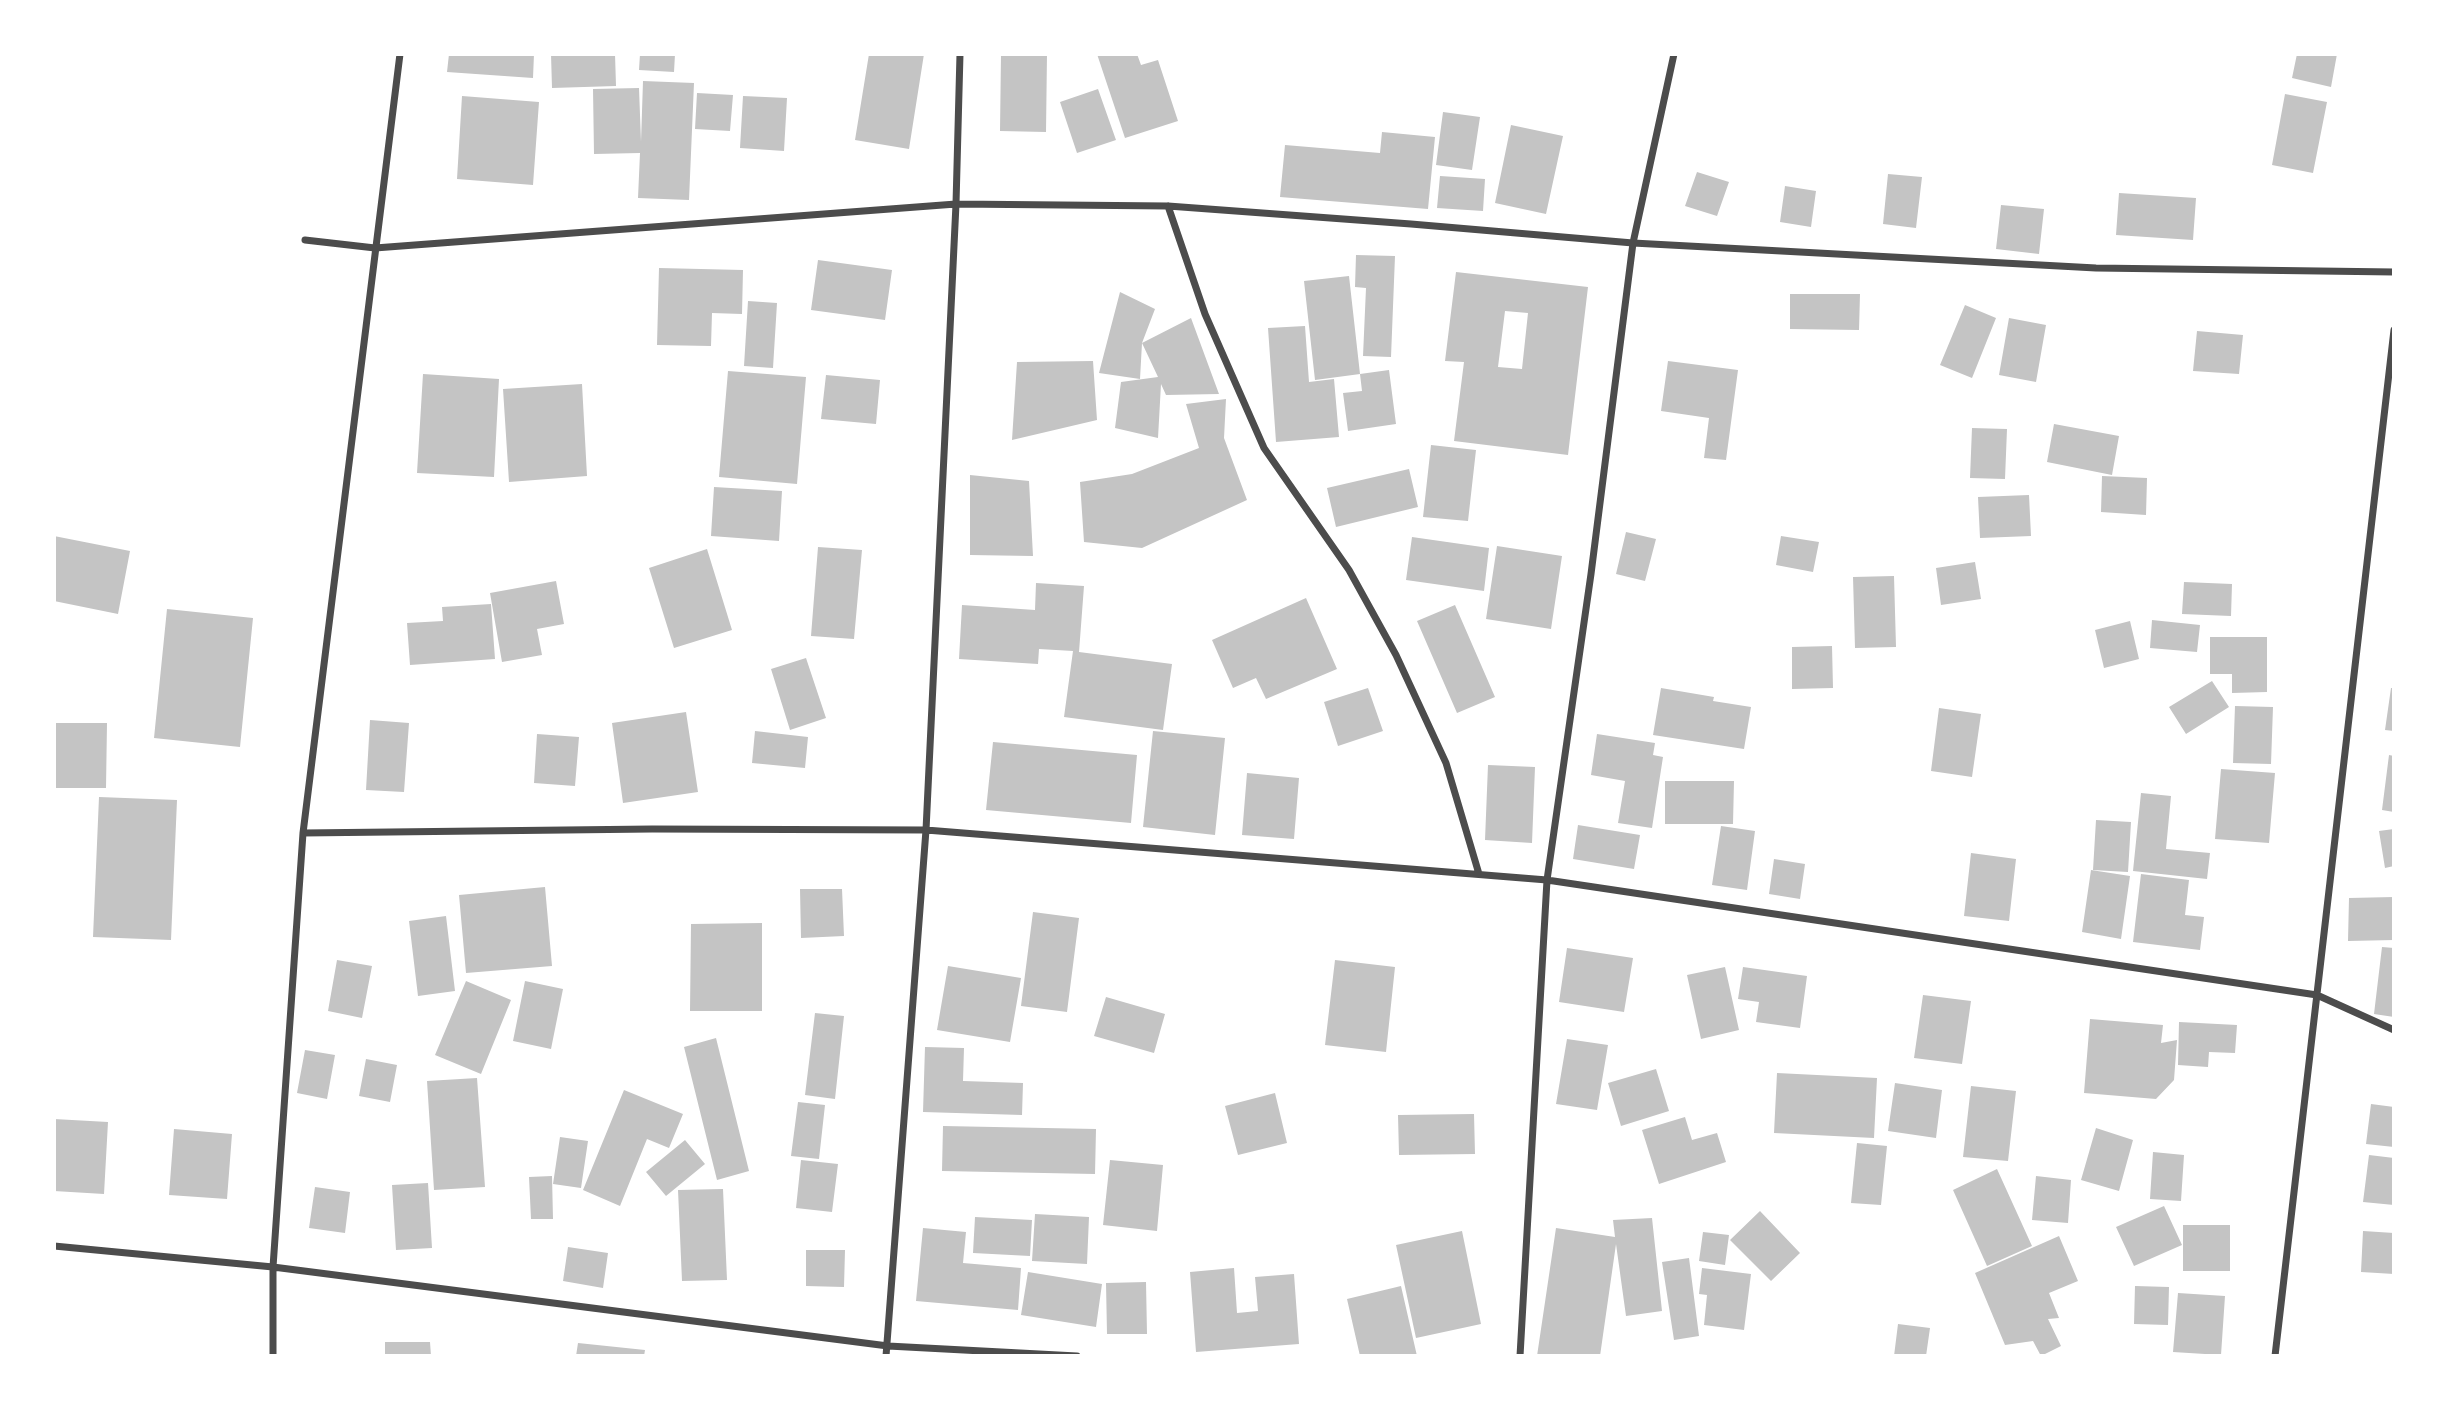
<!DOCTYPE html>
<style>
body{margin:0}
#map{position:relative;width:2448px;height:1410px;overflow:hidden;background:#fff;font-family:"Roboto Condensed",sans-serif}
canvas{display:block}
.frame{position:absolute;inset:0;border:56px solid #fff;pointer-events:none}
</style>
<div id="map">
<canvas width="2448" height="1410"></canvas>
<div class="frame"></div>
</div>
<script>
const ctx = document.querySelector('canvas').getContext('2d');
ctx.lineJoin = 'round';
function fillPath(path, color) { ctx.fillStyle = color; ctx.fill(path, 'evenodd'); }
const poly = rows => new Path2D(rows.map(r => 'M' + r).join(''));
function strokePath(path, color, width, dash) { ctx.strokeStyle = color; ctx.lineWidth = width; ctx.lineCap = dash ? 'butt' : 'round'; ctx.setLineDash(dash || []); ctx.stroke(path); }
const building = poly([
 [449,54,534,54,533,78,447,72],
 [551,54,615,54,616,86,552,88],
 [640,54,675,54,674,72,639,70],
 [869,54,924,54,909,149,855,140],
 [1001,54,1047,54,1046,132,1000,131],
 [1097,54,1137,54,1141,65,1158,60,1178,121,1125,138],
 [2297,54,2337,54,2331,87,2292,78],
 [643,81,694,83,689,200,638,198,640,153,594,154,593,89,639,88,641,142],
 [1098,89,1116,140,1077,153,1060,102],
 [697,93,733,95,730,131,695,129],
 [2285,94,2327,102,2313,173,2272,165],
 [462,96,539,102,533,185,457,179],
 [743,96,787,98,784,151,740,148],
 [1443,112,1480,117,1472,170,1436,165],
 [1511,125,1563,136,1546,214,1495,203],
 [1382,132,1435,137,1428,209,1280,197,1285,145,1380,153],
 [1697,172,1729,182,1717,216,1685,206],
 [1888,174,1922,177,1916,228,1883,224],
 [1440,176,1485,179,1483,211,1437,208],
 [1785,186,1816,191,1811,227,1780,222],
 [2119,193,2196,198,2193,240,2116,235],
 [2001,205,2044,209,2039,254,1996,249],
 [1356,255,1395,256,1391,357,1363,356,1366,288,1355,287],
 [818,260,892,270,885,320,811,310],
 [659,268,743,270,742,314,712,313,711,346,657,345],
 [1456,272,1588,287,1568,455,1454,441,1464,362,1445,361],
 [1505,311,1528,313,1522,369,1498,367],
 [1349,276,1360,374,1389,370,1396,424,1348,431,1343,393,1362,391,1360,374,1315,380,1304,281],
 [1120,292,1155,309,1142,343,1140,379,1099,373],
 [1790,294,1860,294,1859,330,1790,329],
 [748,301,777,303,773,368,744,366],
 [1965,305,1996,318,1972,378,1940,365],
 [1191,318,1219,394,1166,395,1161,384,1158,438,1115,428,1121,382,1158,377,1142,343],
 [2009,318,2046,325,2036,382,1999,375],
 [1305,326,1309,382,1334,379,1339,437,1276,442,1268,328],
 [2197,331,2243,335,2239,374,2193,371],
 [1093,361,1097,420,1012,440,1017,362],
 [1668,361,1738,370,1726,460,1704,458,1709,418,1661,411],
 [728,371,806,377,797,484,719,477],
 [423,374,499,379,494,477,417,473],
 [826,375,880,380,876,424,821,419],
 [582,384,587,476,509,482,503,389],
 [1226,399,1224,438,1247,500,1142,548,1084,542,1080,482,1132,474,1199,448,1186,404],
 [2054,424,2119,436,2112,475,2047,462],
 [1972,428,2007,429,2005,479,1970,478],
 [1431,445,1476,450,1468,521,1423,517],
 [1409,469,1418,507,1336,527,1327,488],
 [970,475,1029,481,1033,556,970,555],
 [2102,476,2147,478,2146,515,2101,512],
 [714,487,782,491,779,541,711,536],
 [2029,495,2031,536,1980,538,1978,497],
 [1626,532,1656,539,1645,581,1616,574],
 [54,536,130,551,118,614,54,601],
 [1781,536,1819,542,1813,572,1776,565],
 [1412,537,1489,548,1484,591,1406,580],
 [1497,546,1562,556,1551,629,1486,619],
 [818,547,862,550,854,639,811,636],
 [707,549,732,630,674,648,649,568],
 [1975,562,1981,599,1941,605,1936,568],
 [1894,576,1896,647,1855,648,1853,577],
 [556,581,564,624,537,629,542,655,502,662,490,593],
 [2184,582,2232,584,2231,616,2182,614],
 [1036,583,1084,586,1079,652,1172,664,1163,730,1064,717,1073,651,1039,649,1038,664,959,659,962,605,1035,610],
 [1306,598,1337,669,1266,699,1256,678,1233,688,1212,640],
 [491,604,495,659,410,665,407,623,443,621,442,607],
 [1455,605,1495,697,1457,713,1417,621],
 [167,609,253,618,240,747,154,738],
 [2152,620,2200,625,2197,652,2150,648],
 [2130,621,2139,659,2104,668,2095,630],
 [2210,637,2267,637,2267,692,2232,693,2232,674,2210,674],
 [1832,646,1833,688,1792,689,1792,647],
 [806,658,826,718,790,730,771,669],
 [2212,681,2229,707,2186,734,2169,707],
 [1368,688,1383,731,1338,746,1324,702],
 [1661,688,1714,697,1713,701,1751,707,1744,749,1653,735],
 [2391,688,2394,688,2394,731,2385,730],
 [2235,706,2273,707,2271,764,2233,763],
 [1939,708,1981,714,1972,777,1931,771],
 [686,712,698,792,623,803,612,723],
 [370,720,409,723,404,792,366,790],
 [54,723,107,723,106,788,54,788],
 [755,731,808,737,805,768,752,763],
 [1153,731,1225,738,1215,835,1143,827],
 [537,734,579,737,575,786,534,783],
 [1597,734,1655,743,1653,755,1663,757,1652,828,1618,823,1625,781,1591,775],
 [993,742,1137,755,1131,823,986,810],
 [2389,755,2394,756,2394,812,2382,810],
 [1488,765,1535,767,1532,843,1485,840],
 [2221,769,2275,773,2269,843,2215,839],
 [1247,773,1299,778,1294,839,1242,835],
 [1665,781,1734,781,1733,824,1665,824],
 [2141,793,2171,796,2166,849,2210,853,2207,879,2133,871],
 [99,797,177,800,171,940,93,937],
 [2096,820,2131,822,2128,872,2093,870],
 [1578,825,1640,835,1634,869,1573,859],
 [1721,826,1755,831,1747,890,1712,885],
 [2394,829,2394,866,2385,868,2379,831],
 [1971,853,2016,859,2009,921,1964,916],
 [1774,859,1805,864,1800,899,1769,894],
 [2091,870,2130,876,2121,939,2082,932],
 [2141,874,2189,880,2185,915,2204,917,2200,950,2133,942],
 [545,887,552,966,466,973,459,895],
 [800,889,842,889,844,936,801,938],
 [2394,897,2394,940,2348,941,2349,898],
 [1033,912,1079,918,1067,1012,1021,1006],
 [446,916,455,991,418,996,409,921],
 [762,923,762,1011,690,1011,691,924],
 [2382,947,2394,948,2394,1017,2374,1014],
 [1567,948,1633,958,1624,1012,1559,1002],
 [337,960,372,966,362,1018,328,1011],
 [1335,960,1395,967,1386,1052,1325,1045],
 [948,966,1021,978,1010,1042,937,1030],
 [1725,967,1739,1030,1701,1039,1687,975],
 [1743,967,1807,976,1800,1028,1756,1022,1759,1002,1738,999],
 [466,981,511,1000,481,1074,435,1055],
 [525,981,563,989,551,1049,513,1041],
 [1923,995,1971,1001,1962,1064,1914,1058],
 [1106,997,1165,1014,1154,1053,1094,1036],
 [815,1013,844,1016,835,1099,805,1095],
 [2090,1019,2163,1025,2161,1043,2177,1040,2174,1080,2156,1099,2084,1093],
 [2179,1022,2237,1025,2235,1053,2209,1052,2208,1067,2178,1065],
 [716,1038,749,1171,717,1180,684,1047],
 [1567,1039,1608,1045,1597,1110,1556,1104],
 [925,1047,964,1048,963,1081,1023,1083,1022,1115,923,1112],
 [305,1050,335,1055,327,1099,297,1093],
 [366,1059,397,1065,390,1102,359,1096],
 [1656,1069,1669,1111,1621,1126,1608,1083],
 [1777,1073,1877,1078,1874,1138,1774,1133],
 [477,1078,485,1187,434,1190,427,1081],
 [1895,1083,1942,1090,1936,1138,1888,1131],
 [1971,1086,2016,1091,2008,1161,1963,1157],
 [624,1090,683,1114,669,1148,647,1139,620,1206,583,1190],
 [1275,1093,1287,1143,1238,1155,1225,1106],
 [798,1102,825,1105,819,1159,791,1156],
 [2371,1104,2394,1107,2394,1147,2366,1144],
 [1474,1114,1475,1154,1399,1155,1398,1115],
 [1685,1117,1692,1140,1717,1133,1726,1162,1659,1184,1642,1130],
 [54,1119,108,1122,104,1194,54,1191],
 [943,1126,1096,1129,1095,1174,942,1171],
 [2096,1128,2133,1140,2119,1191,2081,1180],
 [174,1129,232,1134,227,1199,169,1195],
 [560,1137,588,1141,581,1188,553,1184],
 [685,1140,705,1164,666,1196,646,1172],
 [1857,1143,1887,1146,1881,1205,1851,1203],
 [2153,1152,2184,1155,2181,1201,2150,1199],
 [2369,1155,2394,1158,2394,1205,2363,1202],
 [801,1160,838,1164,832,1212,796,1208],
 [1110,1160,1163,1165,1157,1231,1103,1225],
 [1997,1169,2032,1246,1987,1266,1953,1190],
 [552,1176,553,1219,531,1219,529,1177],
 [2036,1176,2071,1180,2068,1223,2032,1220],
 [428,1183,432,1248,396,1250,392,1185],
 [315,1187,350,1192,345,1233,309,1228],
 [723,1189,727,1280,682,1281,678,1190],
 [2164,1206,2182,1245,2134,1266,2116,1227],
 [1760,1211,1800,1253,1771,1281,1730,1240],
 [1035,1214,1089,1217,1087,1264,1032,1261],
 [975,1217,1032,1220,1030,1256,973,1253],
 [1652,1218,1662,1311,1626,1316,1616,1244,1600,1356,1537,1356,1556,1228,1615,1237,1613,1220],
 [2183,1225,2230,1225,2230,1271,2183,1271],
 [923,1228,966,1232,963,1263,1021,1268,1018,1310,916,1301],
 [1462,1231,1481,1324,1416,1338,1396,1245],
 [2363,1231,2394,1233,2394,1274,2361,1272],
 [1703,1232,1729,1235,1725,1265,1699,1261],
 [2059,1236,2078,1281,2049,1293,2059,1318,2048,1319,2061,1346,2041,1356,2033,1341,2005,1345,1975,1273],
 [568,1247,608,1253,603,1288,563,1281],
 [806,1250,845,1250,844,1287,806,1286],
 [1689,1258,1699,1336,1674,1340,1662,1262],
 [1234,1268,1237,1313,1258,1311,1255,1277,1294,1274,1299,1344,1196,1352,1190,1272],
 [1702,1268,1751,1274,1744,1330,1704,1325,1707,1295,1699,1294],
 [1028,1272,1102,1284,1096,1327,1021,1315],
 [1146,1282,1147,1334,1107,1334,1106,1283],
 [1401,1286,1417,1356,1360,1356,1347,1299],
 [2135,1286,2169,1287,2168,1325,2134,1324],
 [2178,1293,2225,1296,2221,1355,2173,1352],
 [1898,1324,1930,1328,1926,1356,1894,1356],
 [385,1342,430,1342,431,1356,385,1356],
 [578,1343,645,1350,644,1356,576,1356]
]);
const minor = poly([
 [1168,206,1205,314,1264,448,1349,570,1396,655,1446,763,1479,874],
 [305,240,375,248,956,204,1168,206,1411,224,1633,243,2096,268,2394,272],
 [303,833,652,829,926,830,1547,880,2317,995,2394,1030],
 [54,1246,273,1267,888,1346,1077,1356],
 [273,1356,273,1267,303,833,400,54],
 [886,1356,926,830,956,204,960,54],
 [1520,1356,1547,880,1591,574,1633,243,1674,54],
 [2275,1356,2394,330]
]);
fillPath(building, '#c4c4c4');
strokePath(minor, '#4c4c4c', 7);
</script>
